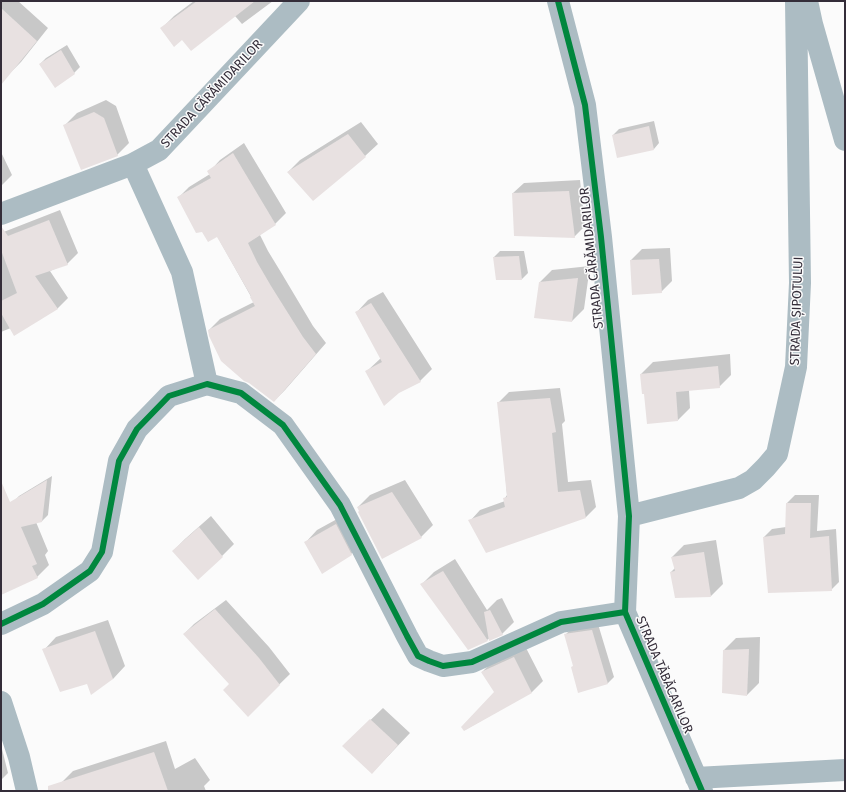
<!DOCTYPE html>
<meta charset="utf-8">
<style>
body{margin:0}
#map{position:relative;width:846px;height:792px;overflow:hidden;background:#fbfbfb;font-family:"Fira Sans",sans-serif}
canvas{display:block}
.frame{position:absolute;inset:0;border:2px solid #342d39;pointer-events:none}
</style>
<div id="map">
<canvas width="846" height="792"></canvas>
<div class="frame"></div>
</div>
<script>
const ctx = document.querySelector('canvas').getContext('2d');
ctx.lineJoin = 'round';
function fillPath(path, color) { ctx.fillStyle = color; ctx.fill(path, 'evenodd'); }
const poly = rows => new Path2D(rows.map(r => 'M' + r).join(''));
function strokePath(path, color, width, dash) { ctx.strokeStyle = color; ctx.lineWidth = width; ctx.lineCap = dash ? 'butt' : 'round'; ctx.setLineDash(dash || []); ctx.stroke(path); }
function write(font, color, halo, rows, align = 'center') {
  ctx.font = font + ' "Fira Sans",sans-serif'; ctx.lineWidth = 3; ctx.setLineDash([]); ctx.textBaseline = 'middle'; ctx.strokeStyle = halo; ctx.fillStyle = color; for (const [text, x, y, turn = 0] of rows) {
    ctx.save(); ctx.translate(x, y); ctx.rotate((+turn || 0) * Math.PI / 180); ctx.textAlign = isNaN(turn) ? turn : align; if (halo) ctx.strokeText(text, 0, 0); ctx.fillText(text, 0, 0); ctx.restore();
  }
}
const shadow = poly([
 [1,1,18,1,48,28,21,62,9,74,1,67],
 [194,1,273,1,242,24,235,16,182,38,162,28,174,16],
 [67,45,80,67,74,73,40,64,46,58],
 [106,100,116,106,129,143,117,155,65,125,77,113],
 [654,121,659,143,654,149,613,135,619,129],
 [361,122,378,144,365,156,313,200,288,172,300,160],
 [244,143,286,213,275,224,260,235,268,251,282,274,313,326,326,343,285,390,274,401,209,330,220,319,254,302,217,236,203,231,178,198,189,187,210,174,209,172,220,160],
 [1,152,12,175,1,186],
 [580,180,585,226,574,237,513,193,524,183],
 [60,210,78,253,67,264,50,271,68,298,57,309,1,332,1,233],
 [670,248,672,281,661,292,631,260,642,249],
 [500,251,524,251,528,273,522,279,494,257],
 [590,266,584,309,572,321,540,282,552,270],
 [383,292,432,369,420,381,367,371,381,358,356,313,368,300],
 [730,354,731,375,719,387,689,390,690,408,678,420,645,393,641,374,653,362],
 [560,388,565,421,562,424,568,482,591,480,596,507,586,517,487,552,470,521,480,510,505,501,505,498,507,495,499,402,509,392],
 [52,476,48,515,42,521,36,522,48,551,45,555,49,565,37,577,1,594,1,533,13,502,19,496],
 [405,480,433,525,421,537,360,511,358,507,370,495],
 [795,495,819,495,817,531,836,529,839,582,831,590,764,537,772,529,786,527,787,503],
 [348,513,363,542,351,554,305,543,317,530],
 [211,516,234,544,222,556,173,551,185,539],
 [716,540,723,584,711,596,671,572,675,568,672,557,684,545],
 [455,559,487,610,497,600,502,598,514,622,502,634,490,638,487,640,422,584,434,572],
 [226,600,269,647,290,674,248,715,230,684,184,634,194,624],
 [108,620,125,666,113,679,87,683,44,650,56,637],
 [598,624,614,677,608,683,579,691,574,665,565,635,571,629],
 [760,637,759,683,747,695,724,650,736,638],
 [525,646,543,681,532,692,465,730,495,692,482,672,494,660],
 [383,708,410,733,372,773,356,734],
 [166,741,175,769,195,758,210,780,204,786,206,791,64,791,62,782,73,771],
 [1,745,8,773,1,780]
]);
const building = poly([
 [197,1,255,1,191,51,182,40,174,47,160,28],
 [1,8,37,41,1,85],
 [61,50,75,74,55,88,39,64],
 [94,112,104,118,118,156,81,170,63,125],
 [649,126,654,150,617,158,612,135],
 [348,134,366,157,313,201,287,172],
 [233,153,276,225,248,243,257,262,271,286,303,337,316,354,274,402,249,383,244,381,221,361,209,336,208,330,255,306,250,297,251,296,217,237,208,242,202,232,196,233,177,197,211,178,207,171],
 [569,191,575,238,514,236,512,193],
 [49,220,68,265,35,276,58,309,14,336,1,313,1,301,17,293,1,250,1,226,8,236],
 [519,256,522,280,496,280,493,257],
 [659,259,662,293,632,295,630,260],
 [578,278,572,322,534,318,539,282],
 [371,303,421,382,399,393,384,406,365,371,382,362,355,312],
 [718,366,720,388,676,392,678,421,647,424,644,394,642,394,640,374],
 [550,398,556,432,552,433,558,492,580,490,586,518,486,553,468,520,505,507,503,498,507,497,497,402],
 [47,480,42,522,21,527,37,564,32,566,38,578,1,595,1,481,10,502],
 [392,492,422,538,382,559,358,512,359,511,357,507],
 [786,503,811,503,810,538,829,536,832,591,768,593,763,537,785,534],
 [336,524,352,555,322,574,304,542],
 [199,527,223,557,198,580,172,551],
 [704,552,711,597,675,598,670,572,675,571,671,557],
 [443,571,469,612,488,641,468,650,420,584],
 [215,609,259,658,280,685,248,717,223,690,229,684,183,634],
 [490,610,503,635,489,641,484,612],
 [592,630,608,684,578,693,571,667,573,666,564,634],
 [95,631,113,679,91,695,87,684,60,692,42,649],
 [749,649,747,696,722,693,723,650],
 [514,657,532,693,464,731,461,727,494,692,481,672],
 [370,719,398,745,372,774,342,746],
 [154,752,168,791,48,791,48,786]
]);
const street = poly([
 [558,1,585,105,601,237,629,516,625,612,702,791],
 [807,1,812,24,845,140],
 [133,164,182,272,207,384],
 [1,214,133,164,159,150,299,1],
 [629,516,739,488,753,480,766,467,777,454,796,367,800,283,796,1],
 [1,624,43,604,90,571,102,552,119,461,137,429,169,396,207,384,241,393,283,425,340,505,407,636,418,656,429,661,443,666,472,662,561,622,625,612],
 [1,702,19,757,27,791],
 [696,778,845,770]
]);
const cycleway = poly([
 [558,1,585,105,601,237,629,516,625,612,702,791],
 [1,624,43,604,90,571,102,552,119,461,137,429,169,396,207,384,241,393,283,425,340,505,407,636,418,656,429,661,443,666,472,662,561,622,625,612]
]);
const streetNames = [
 ["STRADA CĂRĂMIDARILOR",212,94,-47],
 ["STRADA CĂRĂMIDARILOR",592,258,-96],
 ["STRADA ȘIPOTULUI",797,311,-88],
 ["STRADA TĂBĂCARILOR",664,675,67]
];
fillPath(shadow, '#0003');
fillPath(building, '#e8e1e1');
strokePath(street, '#acbcc3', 22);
strokePath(cycleway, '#00873e', 6);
write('13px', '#342d39', '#fbfbfb', streetNames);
</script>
